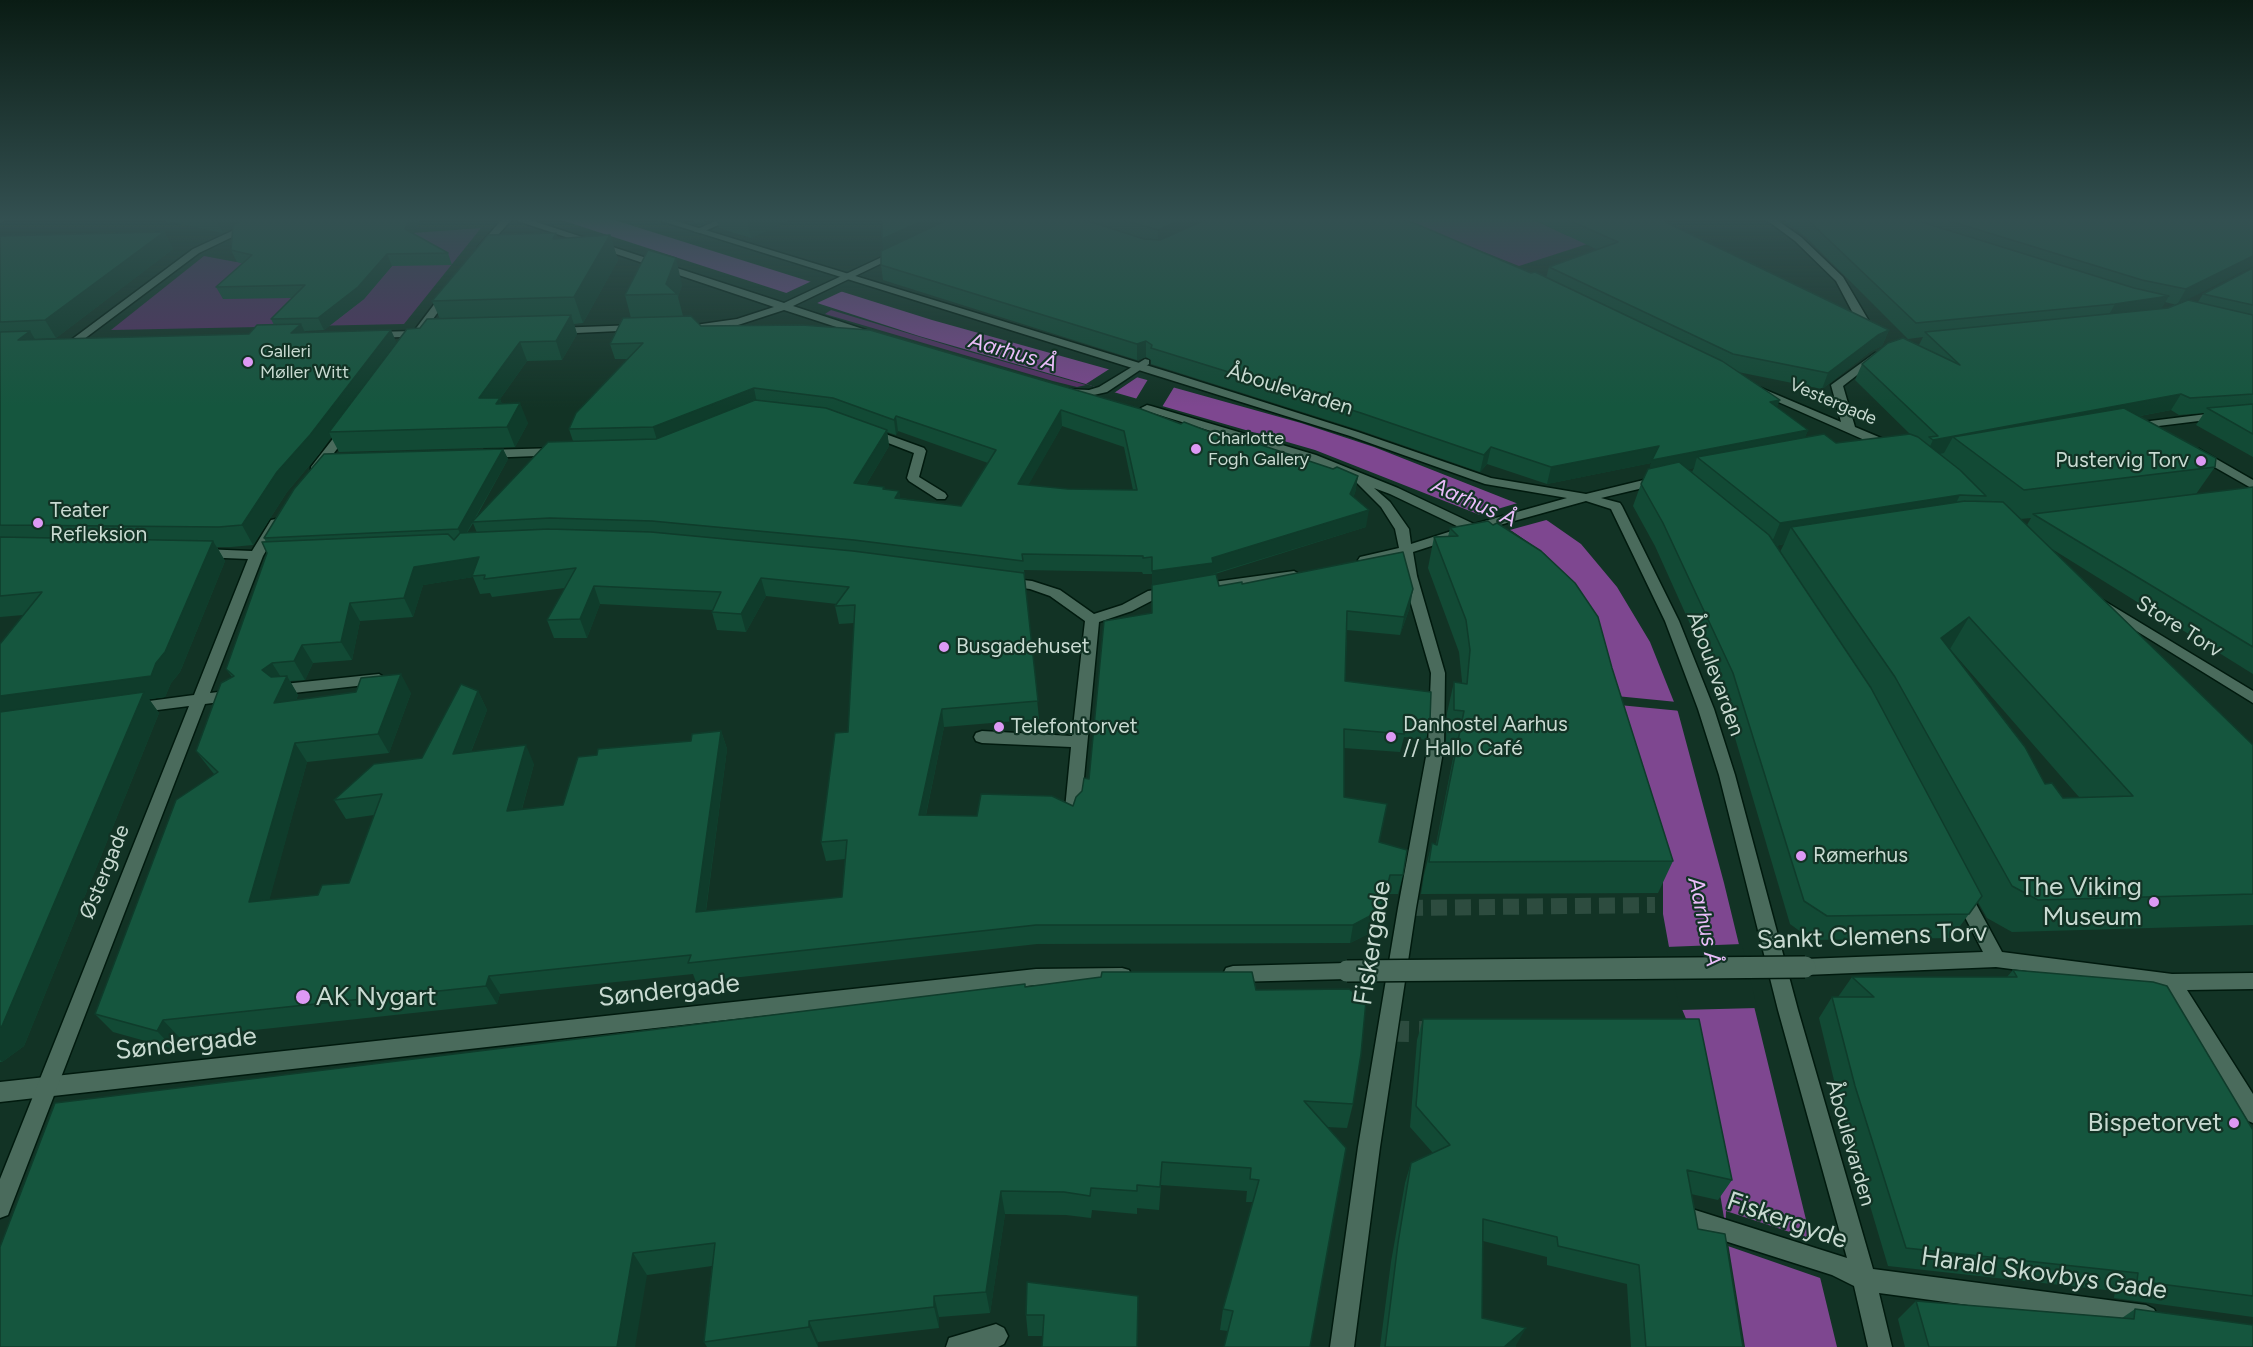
<!DOCTYPE html>
<meta charset="utf-8">
<style>
body{margin:0}
canvas{display:block;background:#123325}
</style>
<canvas width="2253" height="1347"></canvas>
<script>
const ctx = document.querySelector('canvas').getContext('2d');
ctx.lineJoin = 'round';
function fillPath(path, color) { ctx.fillStyle = color; ctx.fill(path, 'evenodd'); }
const poly = rows => new Path2D(rows.map(r => 'M' + r).join(''));
function strokePath(path, color, width, dash) { ctx.strokeStyle = color; ctx.lineWidth = width; ctx.lineCap = dash ? 'butt' : 'round'; ctx.setLineDash(dash || []); ctx.stroke(path); }
function write(font, color, halo, rows, align = 'center') {
  ctx.font = font + ' Figtree,sans-serif'; ctx.lineWidth = 4.5; ctx.setLineDash([]); ctx.textBaseline = 'middle'; ctx.strokeStyle = halo; ctx.fillStyle = color; for (const [text, x, y, turn = 0] of rows) {
    ctx.save(); ctx.translate(x, y); ctx.rotate((+turn || 0) * Math.PI / 180); ctx.textAlign = isNaN(turn) ? turn : align; if (halo) ctx.strokeText(text, 0, 0); ctx.fillText(text, 0, 0); ctx.restore();
  }
}
const green = poly([
 [1398,218,1530,218,1568,236,1618,234,1519,266],
 [481,228,404,324,111,330,204,256,236,262,256,253,399,234],
 [831,310,963,350,1086,385,1077,387,1053,381,825,314]
]);
const water = poly([
 [555,218,608,218,932,320,1301,423,1374,447,1516,503,1548,521,1581,544,1617,587,1650,642,1678,712,1724,883,1837,1347,1745,1347,1695,1040,1679,1002,1663,914,1663,881,1571,590,1545,554,1512,531,1475,513,1315,450,919,336]
]);
const pier = poly([
 [814,280,845,290,813,305,782,295],
 [1114,366,1142,374,1114,393,1086,384],
 [1150,376,1176,384,1162,407,1136,399],
 [1521,502,1550,519,1506,531,1474,516],
 [1616,696,1677,702,1681,711,1619,705],
 [1742,944,1757,1008,1680,1010,1666,947],
 [1726,1211,1814,1240,1823,1279,1725,1245]
]);
const pedestrianTunnelFar1 = poly([
 [1407,908,1655,905]
]);
const pedestrianTunnel = poly([
 [1388,1031,1440,1032]
]);
const pedestrian = poly([
 [652,218,666,218,1172,373,1358,432,1491,478,1586,494,1660,476,1664,477,1666,480,1664,483,1601,498,1620,503,1622,506,1679,621,1714,709,1735,775,1798,1010,1873,1269,2146,1305,2154,1309,2158,1317,2154,1325,2146,1329,1879,1293,1892,1347,1868,1347,1854,1286,1832,1275,1684,1228,1681,1220,1684,1212,1692,1209,1847,1258,1778,1010,1719,775,1698,709,1665,621,1611,509,1586,501,1478,531,1413,552,1417,576,1410,580,1405,579,1400,556,1365,564,1358,560,1360,557,1399,548,1395,529,1381,507,1353,479,1308,461,1143,410,1141,408,1147,405,1151,406,1316,455,1398,488,1474,524,1567,498,1485,484,1350,436,652,218],
 [1374,488,1390,494,1461,528,1411,544,1409,529,1390,502,1374,488],
 [1764,218,1774,218,1801,237,1843,277,1876,333,1875,335,1864,334,1836,281,1795,241,1764,218],
 [1875,353,1879,354,1879,358,1843,386,1855,427,1893,443,1893,449,1885,449,1751,390,1753,388,1761,388,1841,422,1831,385,1875,353],
 [2253,411,2253,417,2215,419,2134,429,2128,426,2134,423,2215,413,2253,411],
 [2199,449,2253,480,2253,489,2195,456,2193,453,2199,449],
 [1294,571,1301,575,1299,578,1199,592,1192,588,1199,584,1294,571],
 [1006,578,1032,581,1060,590,1094,614,1122,605,1148,591,1173,587,1180,591,1178,594,1157,598,1132,611,1099,622,1081,809,1079,813,1073,815,1067,813,1065,809,1071,747,982,743,976,741,974,737,976,733,982,731,1072,736,1085,621,1050,596,1030,589,1001,585,999,582,1001,579,1006,578],
 [2101,599,2253,691,2253,703,2096,606,2094,603,2101,599],
 [1962,887,1968,889,2002,952,2172,974,2253,973,2253,989,2187,990,2253,1094,2253,1123,2246,1120,2166,989,1996,967,1805,975,1798,973,1796,967,1798,961,1805,959,1983,952,1953,894,1956,889,1962,887],
 [1347,963,1354,965,1357,971,1354,977,1347,979,1233,982,1226,980,1223,974,1226,968,1233,966,1347,963],
 [1122,968,1129,970,1132,976,1129,982,1122,984,1036,985,0,1102,0,1082,1036,969,1122,968],
 [996,1324,1004,1328,1008,1336,1004,1344,998,1347,946,1347,949,1338,996,1324]
]);
const minor = poly([
 [260,218,272,218,199,253,76,345,67,343,193,249,260,218],
 [503,218,524,218,784,303,897,250,905,252,793,306,872,332,872,336,864,336,784,310,738,325,699,330,695,329,695,325,737,319,774,307,512,219,484,251,478,251,478,247,503,218],
 [722,218,735,218,700,233,693,231,722,218],
 [445,290,453,292,424,331,428,334,427,336,375,338,370,335,375,332,414,331,445,290],
 [636,325,640,326,640,330,555,334,550,331,555,328,636,325],
 [1145,359,1149,360,1149,364,1107,392,1089,396,1067,395,1061,392,1067,389,1089,390,1099,387,1145,359],
 [346,425,352,429,319,473,311,473,311,467,342,427,346,425],
 [869,428,924,448,926,451,919,477,945,493,947,496,945,499,937,499,909,481,907,478,914,453,865,434,865,430,869,428],
 [559,448,563,449,563,455,484,458,478,454,484,450,559,448],
 [276,519,282,523,263,556,210,693,235,690,243,695,235,700,205,704,11,1207,8,1215,0,1218,0,1179,189,706,134,713,129,712,126,708,129,704,134,703,194,695,248,559,202,557,195,553,202,549,252,551,271,520,276,519],
 [1410,572,1417,576,1445,673,1444,746,1416,908,1380,1147,1354,1347,1330,1347,1358,1147,1398,908,1428,746,1431,673,1403,576,1410,572],
 [379,674,387,679,384,683,284,694,276,689,284,684,379,674]
]);
const tertiary = poly([
 [0,218,8,218,0,223,0,218]
]);
const pedestrianBridge = poly([
 [1347,971,1805,967]
]);
const wall = poly([
 [151,218,420,218,413,234,448,253,452,265,392,266,364,299,324,330,305,331,305,332,397,343,420,328,440,319,432,301,558,239,610,235,618,260,583,323,574,324,577,334,562,360,527,361,500,399,502,404,528,423,515,447,339,452,331,437,319,454,287,492,253,545,231,547,217,547,225,561,180,672,171,683,165,697,149,699,159,713,24,1046,2,1062,0,1062,0,644,23,615,0,617,0,236,164,232,173,249,56,338,35,339,35,340,249,334,274,325,271,319,292,298,223,299,216,287,243,264,237,262,231,250,233,228,223,233],
 [684,218,714,218,699,223],
 [716,218,794,218,751,238,719,228],
 [882,218,1400,218,1531,273,1546,278,1549,267,1598,250,1530,218,1657,218,1889,330,1882,346,1871,351,1822,389,1738,372,1777,407,1808,430,1805,437,1836,443,1910,434,1855,380,1862,364,1919,345,1923,337,1908,339,1806,237,1781,218,2253,218,2253,266,2177,304,2198,302,2203,294,2253,268,2253,457,2196,425,2204,413,2179,415,2171,410,2140,416,2215,467,2196,494,2253,487,2253,674,2052,549,2253,745,2253,925,2012,932,1987,918,1978,902,1951,938,1812,940,1790,924,1723,697,1655,546,1633,506,1641,484,1650,469,1651,463,1547,484,1487,464,1480,472,1359,430,1151,364,1151,360,1146,357,1137,360,883,280,881,265,883,250],
 [2165,302,2177,305,2168,308,2161,308],
 [1694,468,1692,472,1688,469],
 [2031,518,2027,525,2020,519],
 [1784,544,1780,552,1776,546],
 [1949,649,1950,649,2079,797,2063,798,2045,784],
 [682,285,678,297,683,316,701,326,1181,424,1358,476,1355,493,1353,497,1366,527,1212,575,1219,586,1242,584,1410,607,1400,635,1347,630,1345,681,1430,721,1426,740,1404,737,1400,752,1344,748,1344,797,1403,875,1398,894,1386,894,1380,920,1366,935,1350,943,1037,944,696,982,693,974,500,994,497,1004,180,1038,174,1049,113,1032,95,1014,214,774,210,769,196,751,232,677,226,669,267,553,266,542,264,538,503,449,508,459,474,521,573,441,569,429,628,359,615,359,610,344,631,318,625,295],
 [1062,426,1124,447,1133,490,1068,489,1028,485],
 [898,431,988,463,961,506,900,498,899,491,885,490,884,487,866,485,889,446,887,432,896,435],
 [473,523,477,533,467,533],
 [1024,570,1142,572,1143,574,1152,574,1152,613,1089,779,1073,806,977,816,926,815,944,727,1039,719],
 [473,577,480,594,490,593,492,597,565,588,547,620,554,638,587,638,600,604,713,610,712,612,717,630,746,632,766,596,837,604,835,606,839,624,854,623,848,732,821,842,826,861,845,859,842,897,706,911,727,749,721,731,691,741,563,805,522,809,534,764,471,752,487,710,478,691,422,758,334,800,346,819,374,815,349,883,318,895,269,900,307,762,389,753,411,693,296,700,298,695,290,681,305,680,313,663,352,660,360,621,413,617,423,585],
 [1450,528,1612,668,1673,861,1658,893,1421,894,1424,875,1432,843,1436,844,1456,743,1446,742,1447,713,1454,682,1462,683,1462,681,1459,652,1428,568,1434,537,1448,537],
 [2013,970,2253,1130,2253,1317,2114,1298,2115,1291,1888,1266,1840,1105,1819,1018,1832,997,1839,997,1838,997,1852,977,2007,977],
 [1025,987,1256,990,1353,1104,1347,1128,1327,1127,1228,1331,1220,1330,1223,1309,1253,1202,1246,1202,1247,1191,1161,1185,1159,1210,1137,1208,1137,1214,1092,1210,1091,1218,1066,1215,1005,1214,990,1313,939,1317,939,1328,818,1342,818,1347,707,1347,704,1342,712,1266,647,1275,0,1347],
 [1423,1019,1732,1180,1718,1200,1691,1194,1698,1229,1743,1347,1631,1347,1627,1284,1547,1265,1547,1257,1483,1241,1482,1318,1516,1346,1515,1347,1380,1347,1391,1262,1405,1183,1411,1163,1433,1153,1410,1127,1417,1040],
 [1138,1296,1043,1336,1028,1336,1026,1315],
 [1916,1301,2122,1318,2135,1309,2253,1347,1905,1347,1898,1319]
]);
const shadedWall = poly([
 [224,218,254,218,223,233,217,221],
 [410,218,420,218,410,241,405,229],
 [698,218,714,218,699,223],
 [746,218,794,218,751,238],
 [929,218,961,218,884,254,882,239],
 [1185,218,1209,218,1158,245,1158,230],
 [1511,218,1520,218,1510,221],
 [164,232,173,249,56,338,45,320],
 [556,233,564,258,553,239],
 [610,235,618,260,583,323,574,297],
 [387,254,392,266,364,299,324,330,318,318],
 [2253,256,2253,266,2177,305,2186,289],
 [676,258,682,285,678,297,677,294,666,284],
 [2169,296,2160,311,2106,320,2115,304],
 [571,315,577,334,562,360,556,341],
 [301,324,310,342,291,333],
 [391,330,399,348,329,432,331,437,319,454,287,492,253,545,242,525,277,472],
 [1889,330,1882,346,1871,351,1822,389,1828,373,1878,335],
 [30,331,41,349,18,340],
 [1146,341,1146,357,1137,360,1137,344],
 [520,342,527,361,500,399,507,418,479,398],
 [754,388,757,404,658,443,653,427],
 [2181,394,2171,410,1968,448,1953,437,1944,453,1925,457,1933,440],
 [1780,400,1773,417,1770,402],
 [520,403,528,423,515,447,507,427],
 [1061,410,1062,426,1020,500,1018,484],
 [896,416,898,431,896,435,894,420],
 [887,430,889,446,857,500,854,483],
 [1808,430,1801,447,1697,457,1694,468,1647,477,1651,463,1547,484,1551,467,1659,446],
 [1491,447,1487,464,1480,472,1484,455],
 [503,449,508,459,463,539,458,529],
 [1358,476,1355,493,1347,510,1350,494],
 [899,491,902,508,895,498],
 [1960,495,1948,519,1791,527,1784,544,1770,547,1780,523],
 [1369,510,1366,527,1212,574,1212,580,1152,588,1152,571,1212,558],
 [213,541,225,561,180,672,171,683,165,697,149,699,159,713,24,1046,2,1062,0,1060,0,696,156,663],
 [479,557,472,576,473,577,423,585,413,617,404,598,414,567],
 [761,578,766,596,746,632,741,614],
 [594,586,600,604,587,638,580,619],
 [1413,589,1410,607,1400,635,1404,617],
 [350,603,360,621,352,660,341,642],
 [1969,617,1950,649,1923,670,1941,638],
 [302,645,313,663,305,680,294,661],
 [272,663,284,682,274,688,262,670],
 [401,674,411,693,389,753,378,734],
 [287,676,298,695,286,721,274,703],
 [478,691,487,710,463,772,453,754],
 [942,709,944,727,922,833,919,815],
 [721,731,727,749,703,931,696,912],
 [295,743,307,762,264,920,249,902],
 [526,745,534,764,516,830,507,811],
 [1384,901,1380,920,1366,935,1350,943,1353,925],
 [489,976,500,994,497,1004,486,986],
 [163,1020,180,1038,174,1049,157,1031],
 [1001,1191,1005,1214,990,1313,986,1292],
 [633,1253,647,1275,635,1347,617,1347],
 [934,1296,939,1317,939,1328,934,1307],
 [809,1321,818,1342,818,1347,809,1327],
 [1526,1328,1515,1347,1504,1347]
]);
const building = poly([
 [203,218,224,218,217,221,203,218],
 [247,218,410,218,405,229,448,253,387,254,358,287,318,318,271,319,305,285,216,287,252,255,231,250,233,225,247,218],
 [882,218,929,218,882,239,882,218],
 [951,218,1079,218,1144,239,1160,240,1209,218,1400,218,1421,226,1531,273,1535,272,1722,361,1780,400,1770,402,1808,430,1652,460,1659,446,1551,467,1491,447,1484,455,1361,413,1151,348,1152,345,1146,341,1137,344,881,265,881,251,951,218],
 [1117,218,1185,218,1158,230,1117,218],
 [1564,218,1657,218,1889,330,1878,335,1828,373,1733,354,1549,267,1618,242,1564,218],
 [1805,218,1909,218,2134,288,2169,296,2115,304,1916,323,1811,223,1805,218],
 [1940,218,2253,218,2253,256,2186,289,2142,280,1940,218],
 [164,232,45,320,0,322,0,236,164,232],
 [556,233,553,239,610,235,574,297,432,301,488,235,556,233],
 [648,250,676,258,666,284,677,294,625,295,648,250],
 [2253,268,2253,305,2203,294,2253,268],
 [2188,300,2253,315,2253,394,2190,398,2181,394,1933,440,1929,437,1938,436,1862,364,1888,343,1903,338,1960,365,1925,332,2168,308,2188,300],
 [571,315,556,341,520,342,479,398,500,398,496,404,520,403,507,427,329,432,407,329,420,328,427,319,571,315],
 [691,316,701,326,802,325,870,330,1141,409,1181,424,1184,422,1215,434,1218,432,1246,443,1249,441,1333,469,1337,467,1358,476,1350,494,1369,510,1212,558,1213,563,1152,571,1152,557,1143,558,1143,556,1022,554,1023,561,854,540,652,521,550,518,472,522,548,442,656,439,755,400,826,408,887,430,854,483,884,487,883,489,899,491,895,498,961,506,996,450,896,416,894,420,833,398,754,388,653,427,569,429,576,413,643,343,610,344,623,318,691,316],
 [1061,410,1124,431,1137,490,1068,489,1018,484,1061,410],
 [301,324,291,333,391,330,310,435,277,472,242,525,219,527,0,525,0,332,30,331,18,340,249,334,257,325,301,324],
 [2253,404,2253,434,2207,408,2253,404],
 [2124,408,2216,458,2215,467,2024,490,1953,437,2124,408],
 [1824,434,1836,443,1910,434,1918,437,1960,470,1986,496,1960,495,1780,523,1697,457,1824,434],
 [503,449,458,529,264,538,294,489,324,454,503,449],
 [1679,462,1769,535,1871,688,1982,896,1969,914,1827,916,1804,901,1733,673,1663,523,1641,484,1648,469,1679,462],
 [2253,487,2253,647,2033,514,2253,487],
 [1965,501,2003,502,2253,745,2253,894,2038,900,2012,886,1895,677,1791,527,1965,501],
 [1969,617,2133,796,2063,798,2052,783,2045,784,2025,747,1941,638,1969,617],
 [1488,521,1493,525,1497,523,1541,551,1575,583,1598,617,1612,668,1673,861,1429,862,1432,843,1437,845,1464,711,1454,710,1454,682,1467,684,1470,650,1466,620,1434,537,1458,536,1450,528,1488,521],
 [549,529,651,532,853,551,1024,573,1038,701,942,709,919,815,977,816,981,794,1052,796,1073,806,1076,797,1082,791,1084,778,1089,779,1104,621,1152,613,1152,585,1216,574,1219,586,1242,582,1242,584,1403,552,1413,589,1404,617,1347,611,1345,681,1431,692,1430,721,1407,719,1404,734,1344,729,1344,797,1387,804,1379,842,1407,850,1403,875,1390,875,1384,901,1370,916,1353,925,1036,925,688,963,691,955,489,976,486,986,163,1020,157,1031,95,1014,176,800,218,772,196,751,221,683,234,676,226,669,267,553,262,542,448,534,454,540,460,533,549,529],
 [479,557,472,576,485,575,484,579,576,568,547,620,580,619,594,586,721,592,712,612,741,614,761,578,849,587,835,606,855,605,848,732,835,733,821,842,847,840,842,897,696,912,721,731,692,734,691,741,598,749,597,755,578,757,563,805,507,811,526,745,453,754,478,691,461,684,422,758,374,764,334,800,382,794,349,883,322,885,318,895,249,902,295,743,378,734,401,674,361,678,356,692,274,703,287,676,271,677,262,670,272,663,294,661,302,645,341,642,350,603,404,598,414,567,479,557],
 [0,537,213,541,165,652,156,663,151,676,0,696,0,644,42,592,0,596,0,537],
 [144,692,2,1026,0,1027,0,712,144,692],
 [2013,970,2153,982,2167,986,2253,1130,2253,1296,2137,1281,2138,1273,1906,1248,1855,1086,1832,997,1874,997,1852,977,2017,977,2013,970],
 [1102,972,1252,972,1256,990,1349,989,1366,1001,1361,1054,1353,1104,1304,1101,1346,1148,1310,1347,1224,1347,1233,1311,1223,1309,1259,1180,1250,1179,1251,1168,1162,1162,1160,1187,1137,1185,1137,1191,1091,1188,1090,1196,1064,1192,1001,1191,986,1292,934,1296,934,1307,809,1321,809,1327,704,1342,715,1243,633,1253,617,1347,0,1347,0,1247,55,1103,1025,984,1025,987,1101,977,1102,972],
 [1423,1019,1699,1019,1732,1180,1687,1170,1698,1229,1725,1234,1743,1347,1646,1347,1639,1265,1558,1246,1557,1237,1483,1219,1482,1318,1526,1328,1504,1347,1385,1347,1398,1243,1411,1163,1450,1145,1416,1106,1423,1019],
 [1027,1282,1138,1296,1137,1347,1042,1347,1044,1315,1026,1315,1027,1282],
 [1916,1301,2134,1319,2135,1309,2253,1325,2253,1347,1929,1347,1916,1301]
]);
const markers = [
 [248,362,6,"#dd99f4"],
 [1196,449,6,"#dd99f4"],
 [2201,461,6,"#dd99f4"],
 [38,523,6,"#dd99f4"],
 [944,647,6,"#dd99f4"],
 [999,727,6,"#dd99f4"],
 [1391,737,6,"#dd99f4"],
 [1801,856,6,"#dd99f4"],
 [2154,902,6,"#dd99f4"],
 [303,997,8,"#dd99f4"],
 [2234,1123,6,"#dd99f4"]
];
const farPoinames = [
 ["Galleri",260,352],
 ["Møller Witt",260,373],
 ["Charlotte",1208,439],
 ["Fogh Gallery",1208,460]
];
const farStreetnames = [
 ["Vestergade",1833,402,23]
];
const streetNames = [
 ["Åboulevarden",1290,390,17],
 ["Store Torv",2179,627,32],
 ["Åboulevarden",1715,674,70],
 ["Østergade",105,872,-68],
 ["Åboulevarden",1850,1143,74]
];
const poiNames = [
 ["Pustervig Torv",2189,461,"right"],
 ["Teater",50,511],
 ["Refleksion",50,535],
 ["Busgadehuset",956,647],
 ["Danhostel Aarhus",1403,725],
 ["// Hallo Café",1403,749],
 ["Telefontorvet",1011,727],
 ["Rømerhus",1813,856]
];
const waterNames = [
 ["Aarhus Å",1013,353,16],
 ["Aarhus Å",1474,503,24],
 ["Aarhus Å",1704,922,78]
];
const nearPoinames = [
 ["The Viking",2142,887],
 ["Museum",2142,917],
 ["AK Nygart",316,997,"left"],
 ["Bispetorvet",2222,1123]
];
const nearStreetnames = [
 ["Sankt Clemens Torv",1872,937,-2],
 ["Fiskergade",1373,943,-81],
 ["Søndergade",669,991,-6],
 ["Søndergade",186,1044,-6],
 ["Fiskergyde",1787,1221,19],
 ["Harald Skovbys Gade",2044,1274,8]
];
fillPath(green, '#582f66');
fillPath(water, '#7e4790');
fillPath(pier, '#123325');
strokePath(pedestrianTunnelFar1, '#2d4c3f', 16, [16, 8]);
strokePath(pedestrianTunnel, '#2d4c3f', 21, [21, 10]);
strokePath(pedestrian, '#001a0e', 3);
strokePath(minor, '#001a0e', 3);
strokePath(tertiary, '#001a0e', 3);
fillPath(pedestrian, '#4a6b5c');
fillPath(minor, '#4a6b5c');
fillPath(tertiary, '#4a6b5c');
strokePath(pedestrianBridge, '#001a0e', 24, []);
strokePath(pedestrianBridge, '#4a6b5c', 21);
fillPath(wall, '#124a35');
fillPath(shadedWall, '#0f3c2b');
fillPath(building, '#15563e');
strokePath(building, '#0f3c2b', 1.5);
const sky = ctx.createLinearGradient(0, 0, 0, 407);
sky.addColorStop(0, '#0a1c14');
sky.addColorStop(0.54, '#335051');
sky.addColorStop(1, '#33505100');
ctx.fillStyle = sky;
ctx.fillRect(0, 0, 2253, 407);
for (const [x, y, r, color] of markers) { const dot = new Path2D(); dot.arc(x, y, r, 0, 2 * Math.PI); ctx.fillStyle = color; ctx.fill(dot); strokePath(dot, '#123325', 2); }
write('18px', '#c8dad1', '#123325', farPoinames, 'left');
write('18px', '#c8dad1', '#123325', farStreetnames);
write('21px', '#c8dad1', '#123325', streetNames);
write('21px', '#c8dad1', '#123325', poiNames, 'left');
write('italic 22px', '#eabdf9', '#123325', waterNames);
write('26px', '#c8dad1', '#123325', nearPoinames, 'right');
write('26px', '#c8dad1', '#123325', nearStreetnames);
</script>
